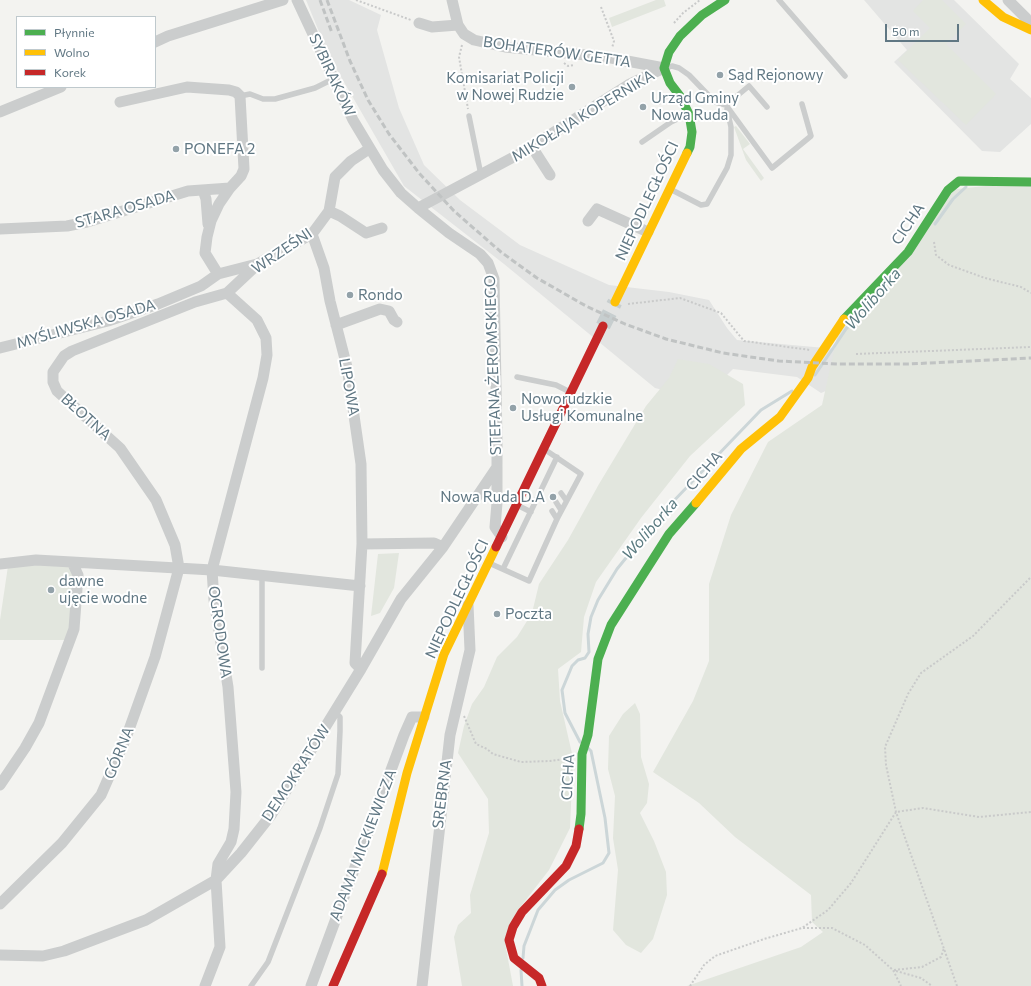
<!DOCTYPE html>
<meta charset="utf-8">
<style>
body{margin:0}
#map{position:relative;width:1031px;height:986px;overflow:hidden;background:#f3f3f0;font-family:Commissioner,sans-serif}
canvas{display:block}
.legend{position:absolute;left:16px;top:16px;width:140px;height:72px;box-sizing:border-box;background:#fff;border:1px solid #bfc9cd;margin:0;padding:5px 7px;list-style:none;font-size:12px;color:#607783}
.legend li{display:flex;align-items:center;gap:8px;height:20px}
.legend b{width:20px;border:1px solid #bfc9cd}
.scale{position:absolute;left:885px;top:24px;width:74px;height:18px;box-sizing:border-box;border:2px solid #607783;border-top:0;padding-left:5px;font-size:12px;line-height:14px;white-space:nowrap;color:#607783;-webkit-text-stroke:3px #fff;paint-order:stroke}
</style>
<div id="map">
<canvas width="1031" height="986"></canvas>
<ul class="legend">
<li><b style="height:5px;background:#4caf50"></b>Płynnie</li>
<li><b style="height:5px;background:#ffc107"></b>Wolno</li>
<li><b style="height:5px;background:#c62828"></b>Korek</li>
</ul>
<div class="scale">50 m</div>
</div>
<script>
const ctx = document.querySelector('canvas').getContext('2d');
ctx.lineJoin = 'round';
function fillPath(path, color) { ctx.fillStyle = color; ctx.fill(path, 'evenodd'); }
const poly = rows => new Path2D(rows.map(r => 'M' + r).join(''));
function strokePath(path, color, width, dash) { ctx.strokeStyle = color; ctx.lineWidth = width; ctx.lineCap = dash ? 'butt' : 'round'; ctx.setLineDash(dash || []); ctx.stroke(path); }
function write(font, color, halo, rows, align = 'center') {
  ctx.font = font + ' Commissioner,sans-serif'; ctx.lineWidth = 4; ctx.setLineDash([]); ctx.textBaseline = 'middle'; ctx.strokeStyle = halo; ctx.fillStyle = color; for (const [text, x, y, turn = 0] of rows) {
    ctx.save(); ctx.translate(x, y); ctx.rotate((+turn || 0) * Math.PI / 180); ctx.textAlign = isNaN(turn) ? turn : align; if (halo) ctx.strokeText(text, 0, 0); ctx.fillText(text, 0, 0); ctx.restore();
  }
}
const built = poly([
 [306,0,349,0,381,15,377,30,399,108,424,165,460,200,520,245,609,285,669,292,709,300,727,328,737,340,847,350,838,386,821,393,797,377,733,369,702,400,655,388,504,264,404,186,329,56],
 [864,0,954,0,1019,64,1010,79,1031,98,1031,124,1000,152,982,151,894,62,907,50]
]);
const green = poly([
 [656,0,664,0,666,6,612,27,609,18],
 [923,0,942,0,966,24,946,44,996,94,966,125,898,60,930,28,913,11],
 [736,126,750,144,743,149,764,178,761,181,746,160,734,127],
 [1031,181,1031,986,687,986,801,947,823,932,812,922,811,895,735,837,699,803,653,772,693,701,709,661,709,584,731,515,768,442,822,405,840,323,908,252,948,190],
 [678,359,709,364,743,384,745,405,690,456,641,518,596,582,584,617,581,652,558,669,560,701,573,758,570,828,549,870,522,905,505,943,513,986,462,986,454,937,458,925,471,913,470,895,489,833,488,799,458,753,464,726,472,704,484,687,497,657,517,637,532,613,539,584,568,540,599,484,646,406,669,378],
 [399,553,394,588,380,613,371,616,378,554],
 [71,564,75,576,69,640,0,640,0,620,8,566],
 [635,703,640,714,641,757,649,784,647,803,640,813,654,841,666,872,667,895,653,939,641,953,626,945,613,930,618,870,613,838,615,796,608,769,609,736,623,714]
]);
const stream = poly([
 [935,224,953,199,966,187],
 [815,375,846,329,862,311],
 [580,742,565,713,562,690,572,666,578,660,585,658,589,652,588,634,591,617,598,600,617,569,665,510,761,410,792,391],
 [523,958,524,946,538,910,555,890,569,880,603,863,609,853,605,818,591,751,588,748],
 [521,970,522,986]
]);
const secondaryTunnel = poly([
 [603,326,615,302]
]);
const path = poly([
 [356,0,411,20],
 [601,7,614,41,612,48],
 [674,23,683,13,700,0],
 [462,45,459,57,468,109],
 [564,63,568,66,574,65],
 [659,104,667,98],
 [934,242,936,255,949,265,985,278,1021,287,1031,293],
 [628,304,680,298,721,313,744,341,810,350],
 [856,354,1031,347],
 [464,716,476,744,487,749,493,754,521,762,550,761,571,758],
 [803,928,832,928,865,945,893,970,901,986],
 [894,970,922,967,941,957,944,948],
 [896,971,921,978,932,986],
 [690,986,704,965,715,956,764,939,802,928,828,910,851,883,896,812,923,808,979,817,1031,812],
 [957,986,896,812,886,765,885,747,908,694,921,673,973,636,1031,577]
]);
const lane = poly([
 [779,0,845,76],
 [666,68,672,66,679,68,689,75,715,102,726,105,749,86,767,107],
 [240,96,250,94,263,99,275,99,315,88,333,79],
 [726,105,772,168,811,136,802,104],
 [469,116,481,175],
 [642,142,671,122,688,114],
 [670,189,701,205,707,204,727,168,731,155,731,127,727,109],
 [517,377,556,385,570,392],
 [561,493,566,500],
 [556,502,561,510],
 [517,505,531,512],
 [552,511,557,519],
 [489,563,529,581,557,519,581,474,544,449],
 [503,569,557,457],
 [262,668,262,576],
 [251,986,268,962,320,828,338,774,340,731,340,717,335,712]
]);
const street = poly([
 [297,0,353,120,383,170,401,193,418,208,449,233,480,254,488,263,494,279,497,440,497,503,495,527,502,537],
 [452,0,458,25,464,34,474,40,505,47,606,57,664,68],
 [1008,0,1026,18,1031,27],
 [419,23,432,27,458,25],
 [155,42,168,36,283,0],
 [120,102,187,87,229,90,236,92,240,96,244,169,241,176,230,188,219,204,211,221,207,237,205,253,218,274],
 [0,112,61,87],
 [532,147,550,175],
 [203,190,206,199,208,224],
 [418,208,523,152,630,84,664,68],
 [329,211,340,216,366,233,382,228],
 [588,221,597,209,648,232],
 [0,229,67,226,87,222,188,191,230,188],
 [312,234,324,268,330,301,347,367,361,464,362,544,355,663,361,669],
 [336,325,380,309,389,311,394,320,397,322],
 [0,348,108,321,158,304,201,286,218,274,257,264],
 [362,544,434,543,443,547],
 [0,564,36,560,72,562],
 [0,785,25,748,39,723,74,629,78,575,72,562,212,570,360,586],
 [0,904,62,843,101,795,126,738,155,657,179,568,175,545,156,500,120,448,57,391,53,382,53,372,64,356,72,351,195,302,227,293,259,263,312,234,329,211,335,177,351,161,369,149],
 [0,955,43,956,64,951,146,920,216,880,241,853,271,815,361,669,401,599,443,547,497,467],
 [205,986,220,947,216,880,218,864,231,842,234,829,236,792,228,687,214,600,212,570,263,378,267,355,266,338,257,320,227,293],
 [311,986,404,735,412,717,424,717],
 [422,986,450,735,470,650,468,605]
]);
const fast = poly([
 [687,153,690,147,692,132,689,114,680,96,670,83,664,68,669,52,680,36,702,15,725,0],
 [844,319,908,252,948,190,959,181,1031,182],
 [579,829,581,814,582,754,588,735,598,659,611,625,669,534,696,503]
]);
const slow = poly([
 [983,0,1003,17,1031,30],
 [615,302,687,153],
 [696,503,741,449,780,417,808,378,812,367,844,319],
 [382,874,407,773,444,654,496,547]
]);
const jam = poly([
 [496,547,603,326],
 [333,986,382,874],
 [542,986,539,978,514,958,509,940,513,927,522,912,566,866,576,846,579,829]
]);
const rail = poly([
 [320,0,332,33],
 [327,0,350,61,368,100,389,134,419,173,454,211,501,252,537,278,586,306,625,324,666,339,723,353,779,361,838,364,909,364,1031,358]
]);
const markers = [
 [720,75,4,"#93a2a9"],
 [572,87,4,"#93a2a9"],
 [643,107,4,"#93a2a9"],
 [176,149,4,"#93a2a9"],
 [350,295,4,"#93a2a9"],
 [513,408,4,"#93a2a9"],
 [553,497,4,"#93a2a9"],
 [51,590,4,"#93a2a9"],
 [497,614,4,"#93a2a9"]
];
const streetNames = [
 ["BOHATERÓW GETTA",557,52,8],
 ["SYBIRAKÓW",332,75,65],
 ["MIKOŁAJA KOPERNIKA",583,116,-31],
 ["NIEPODLEGŁOŚCI",647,201,-65],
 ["STARA OSADA",125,209,-16],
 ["CICHA",908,224,-56],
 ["WRZEŚNI",282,251,-34],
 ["MYŚLIWSKA OSADA",86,324,-16],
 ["STEFANA ŻEROMSKIEGO",493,365,-92],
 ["LIPOWA",349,387,80],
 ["BŁOTNA",86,417,42],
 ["CICHA",704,471,-49],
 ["NIEPODLEGŁOŚCI",457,599,-65],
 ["OGRODOWA",220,632,82],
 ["GÓRNA",119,753,-68],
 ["DEMOKRATÓW",296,773,-57],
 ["CICHA",568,777,-87],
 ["SREBRNA",442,794,-83],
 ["ADAMA MICKIEWICZA",363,845,-69]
];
const poiNames = [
 ["Sąd Rejonowy",728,75],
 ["Komisariat Policji",564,78,"right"],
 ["w Nowej Rudzie",564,95,"right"],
 ["Urząd Gminy",651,98],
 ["Nowa Ruda",651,115],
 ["PONEFA 2",184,149],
 ["Rondo",358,295],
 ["Noworudzkie",521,399],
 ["Usługi Komunalne",521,416],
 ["Nowa Ruda D.A",545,497,"right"],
 ["dawne",59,581],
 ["ujęcie wodne",59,598],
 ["Poczta",505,614]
];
const waterNames = [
 ["Woliborka",873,299,-49],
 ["Woliborka",650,529,-49]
];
fillPath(built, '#e3e4e3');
fillPath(green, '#e2e6de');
strokePath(stream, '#ccd6d8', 3);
strokePath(secondaryTunnel, '#c7cecf', 15, [15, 8]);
strokePath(path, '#c9caca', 2, [2, 2]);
strokePath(lane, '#cbcdcd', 5.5);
strokePath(street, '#cbcdcd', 11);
strokePath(fast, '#4caf50', 9);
strokePath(slow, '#ffc107', 9);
strokePath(jam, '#c62828', 9);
strokePath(rail, '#c0c3c3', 3, [6, 3]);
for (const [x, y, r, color] of markers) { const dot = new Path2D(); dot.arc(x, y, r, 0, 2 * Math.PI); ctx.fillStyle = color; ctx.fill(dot); strokePath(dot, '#fff', 1.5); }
write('15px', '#607783', '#fff', streetNames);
write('15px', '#607783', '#fff', poiNames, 'left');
write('italic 16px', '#5b7b81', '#fff', waterNames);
</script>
